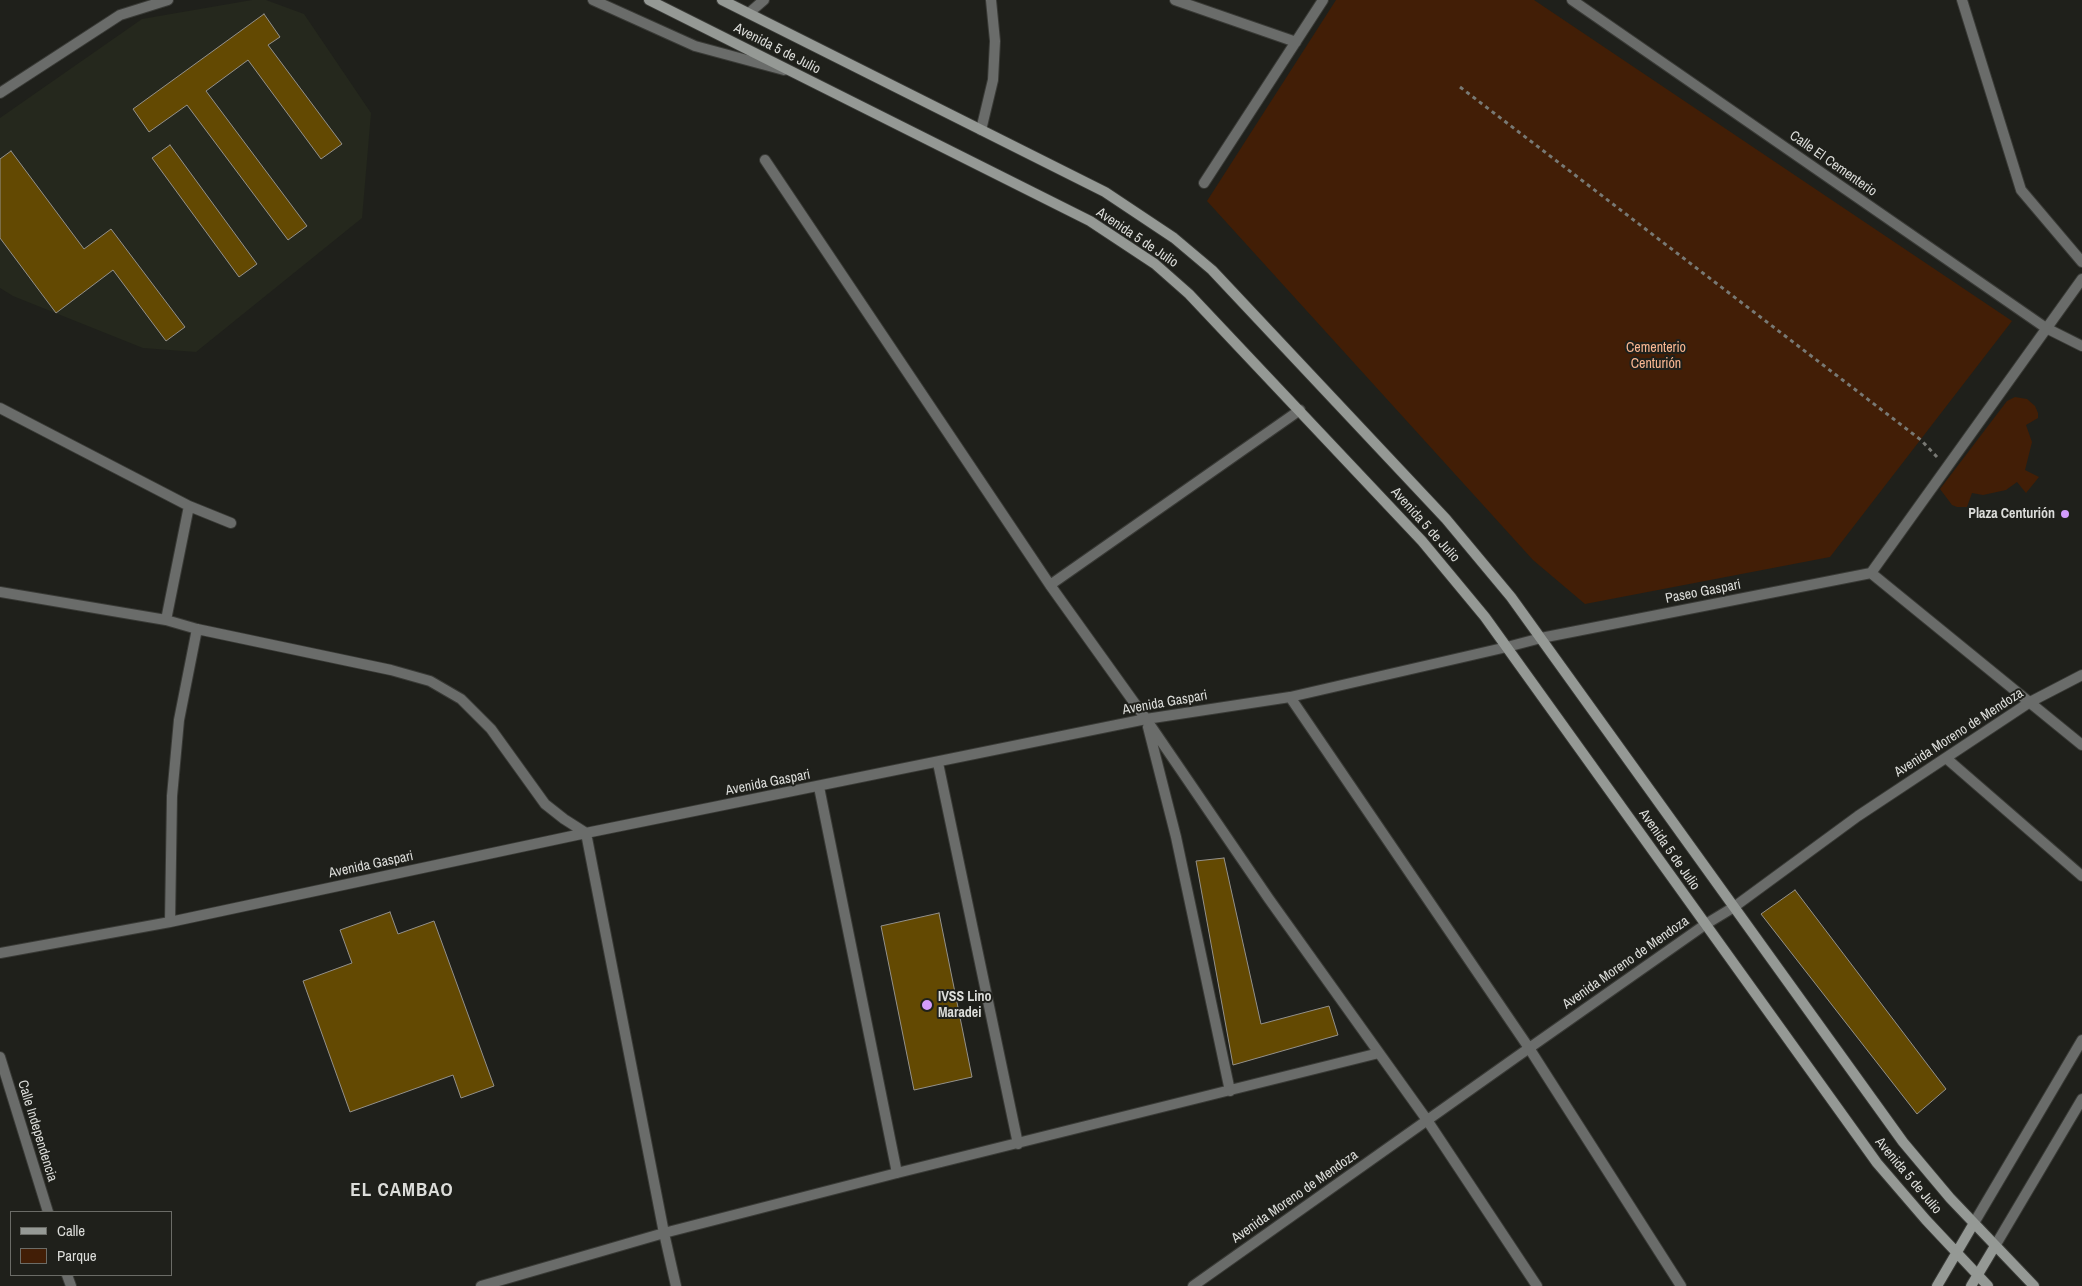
<!DOCTYPE html>
<meta charset="utf-8">
<style>
body{margin:0}
#map{position:relative;width:2082px;height:1286px;overflow:hidden;background:#1f201b;font-family:"Archivo Narrow",sans-serif}
canvas{display:block}
.legend{position:absolute;left:10px;top:1211px;width:162px;height:65px;box-sizing:border-box;background:#1f201b;border:1px solid #6b6c67;margin:0;padding:6px 9px;list-style:none;font-size:15px;color:#dcddda}
.legend li{display:flex;align-items:center;gap:10px;height:25px}
.legend b{width:25px;border:1px solid #6b6c67}
</style>
<div id="map">
<canvas width="2082" height="1286"></canvas>
<ul class="legend">
<li><b style="height:6px;background:#959995"></b>Calle</li>
<li><b style="height:14px;background:#421e06"></b>Parque</li>
</ul>
</div>
<script>
const ctx = document.querySelector('canvas').getContext('2d');
ctx.lineJoin = 'round';
function fillPath(path, color) { ctx.fillStyle = color; ctx.fill(path, 'evenodd'); }
const poly = rows => new Path2D(rows.map(r => 'M' + r).join(''));
function strokePath(path, color, width, dash) { ctx.strokeStyle = color; ctx.lineWidth = width; ctx.lineCap = dash ? 'butt' : 'round'; ctx.setLineDash(dash || []); ctx.stroke(path); }
function write(font, color, halo, rows, align = 'center') {
  ctx.font = font + ' "Archivo Narrow",sans-serif'; ctx.lineWidth = 4; ctx.setLineDash([]); ctx.textBaseline = 'middle'; ctx.strokeStyle = halo; ctx.fillStyle = color; for (const [text, x, y, turn = 0] of rows) {
    ctx.save(); ctx.translate(x, y); ctx.rotate((+turn || 0) * Math.PI / 180); ctx.textAlign = isNaN(turn) ? turn : align; if (halo) ctx.strokeText(text, 0, 0); ctx.fillText(text, 0, 0); ctx.restore();
  }
}
const built = poly([
 [252,0,266,0,304,14,371,113,362,218,196,352,143,348,13,296,0,288,0,118,142,19]
]);
const green = poly([
 [1336,0,1534,0,2012,321,1830,557,1585,604,1533,560,1207,201],
 [2015,397,2027,399,2035,406,2038,413,2038,418,2026,425,2032,442,2025,470,2039,477,2026,493,2017,482,2006,490,1983,495,1972,493,1967,507,1957,507,1952,505,1940,489,2007,401]
]);
const building = poly([
 [264,14,280,37,268,45,342,144,321,159,248,60,206,91,307,226,288,240,187,105,149,132,133,109,264,14],
 [170,145,257,264,239,277,152,158,170,145],
 [11,151,84,249,111,229,185,327,166,341,113,270,56,313,0,238,0,159,11,151],
 [1224,858,1261,1024,1329,1006,1338,1035,1233,1065,1196,861,1224,858],
 [1795,890,1946,1089,1917,1114,1761,914,1795,890],
 [390,912,398,934,434,921,494,1086,461,1098,453,1075,350,1112,303,981,352,963,340,930,390,912],
 [939,913,972,1077,914,1090,881,926,939,913]
]);
const path = poly([
 [1460,87,1921,440,1937,457]
]);
const street = poly([
 [593,0,695,46,784,70],
 [1175,0,1296,42],
 [1572,0,2046,328,2082,346],
 [1962,0,2021,190,2082,262],
 [749,13,764,0],
 [0,93,120,15,168,0],
 [981,130,993,80,995,41,991,0],
 [765,160,1050,585,1146,719,1269,899,1427,1120,1537,1286],
 [1204,183,1323,0],
 [0,408,189,506,166,620],
 [189,506,231,523],
 [1871,573,2082,279],
 [1871,573,2082,745],
 [1050,585,1300,410],
 [0,592,166,620,197,629,391,670,430,681,461,699,491,729,545,804,564,819,586,833,664,1233,676,1286],
 [1290,697,1529,1048,1681,1286],
 [1148,727,1176,837,1230,1091],
 [1946,758,2082,876],
 [938,763,1018,1144],
 [819,787,897,1173],
 [170,922,172,796,179,720,197,629],
 [0,953,170,922,586,833,1146,719,1290,697,1507,647,1541,638,1871,573],
 [0,1057,48,1212],
 [1974,1223,2082,1040],
 [1995,1246,2082,1099],
 [67,1275,71,1286],
 [481,1286,664,1233,897,1173,1379,1053],
 [1193,1286,1515,1058,1706,924,1734,907,1858,816,2030,702,2082,675]
]);
const secondary = poly([
 [649,0,1090,221,1155,264,1189,294,1422,541,1485,617,1877,1163,1926,1220,1988,1286],
 [722,0,1105,192,1174,238,1212,270,1446,519,1511,597,1903,1142,1950,1198,2034,1286],
 [1937,1286,1974,1223],
 [1971,1286,1995,1246]
]);
const markers = [
 [2065,514,5,"#d39cfc"],
 [927,1005,6,"#d39cfc"]
];
const streetNames = [
 ["Avenida 5 de Julio",777,49,27],
 ["Calle El Cementerio",1833,164,35],
 ["Avenida 5 de Julio",1137,238,34],
 ["Avenida 5 de Julio",1425,525,48],
 ["Paseo Gaspari",1703,592,-11],
 ["Avenida Gaspari",1165,703,-10],
 ["Avenida Moreno de Mendoza",1959,733,-33],
 ["Avenida Gaspari",768,783,-11],
 ["Avenida 5 de Julio",1669,850,55],
 ["Avenida Gaspari",371,865,-12],
 ["Avenida Moreno de Mendoza",1626,963,-35],
 ["Calle Independencia",37,1131,73],
 ["Avenida 5 de Julio",1908,1176,50],
 ["Avenida Moreno de Mendoza",1295,1197,-35]
];
const parkNames = [
 ["Cementerio",1656,348],
 ["Centurión",1656,364]
];
const poiNames = [
 ["Plaza Centurión",2055,514],
 ["IVSS Lino",938,997,"left"],
 ["Maradei",938,1013,"left"]
];
const districtNames = [
 ["EL CAMBAO",402,1191]
];
fillPath(built, '#25281d');
fillPath(green, '#421e06');
fillPath(building, '#634902');
strokePath(building, '#94918b', 1);
strokePath(street, '#393a36', 12);
strokePath(secondary, '#393a36', 12);
strokePath(path, '#787974', 3, [4, 4]);
strokePath(street, '#6a6c6a', 10);
strokePath(secondary, '#959995', 10);
for (const [x, y, r, color] of markers) { const dot = new Path2D(); dot.arc(x, y, r, 0, 2 * Math.PI); ctx.fillStyle = color; ctx.fill(dot); strokePath(dot, '#1f201b', 2); }
write('14px', '#dcddda', '#1f201b', streetNames);
write('14px', '#f9b792', '#1f201b', parkNames);
write('bold 14px', '#dcddda', '#1f201b', poiNames, 'right');
ctx.letterSpacing = '1px';
write('bold 19px', '#dcddda', '#1f201b', districtNames);
ctx.letterSpacing = '0px';
</script>
